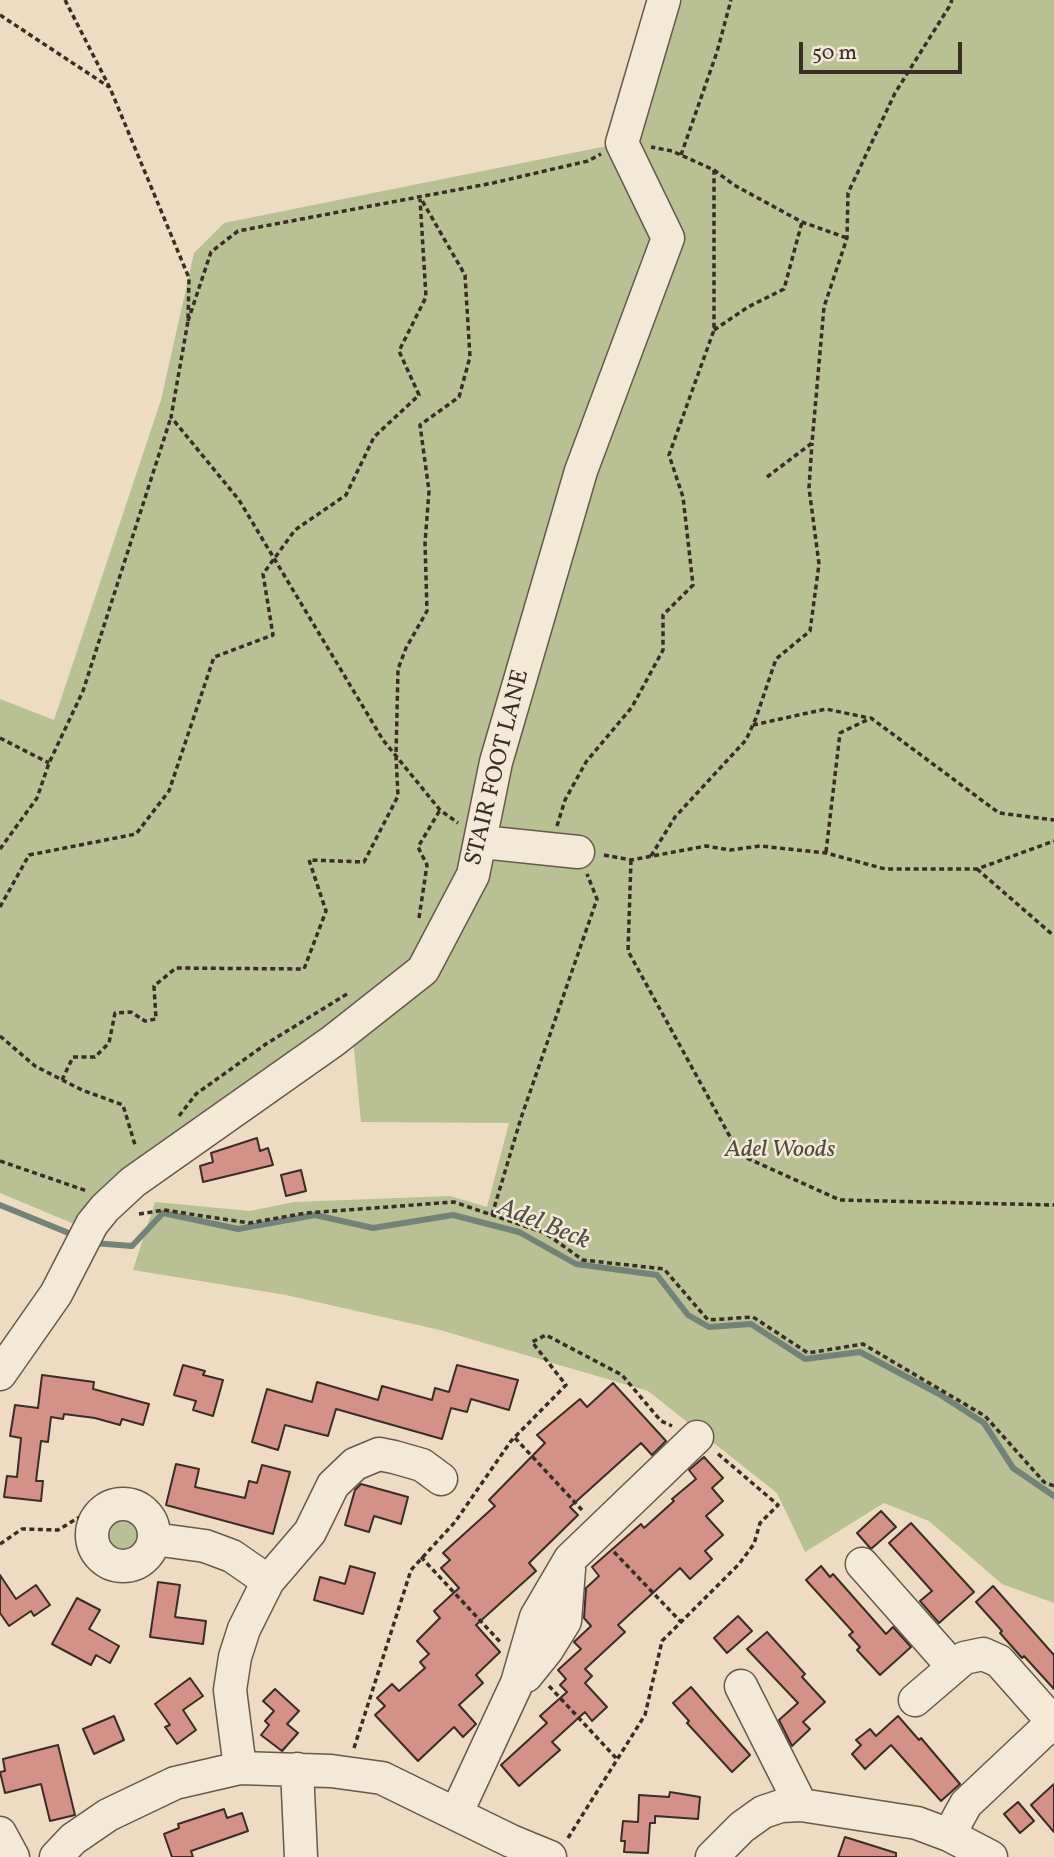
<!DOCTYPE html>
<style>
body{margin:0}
#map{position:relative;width:1054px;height:1857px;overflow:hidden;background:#eedcc2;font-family:Vollkorn,serif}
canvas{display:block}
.scale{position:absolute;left:799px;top:42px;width:163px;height:32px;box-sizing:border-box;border:4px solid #392d25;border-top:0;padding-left:9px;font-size:21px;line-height:24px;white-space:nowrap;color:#392d25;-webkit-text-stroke:5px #f4e8d7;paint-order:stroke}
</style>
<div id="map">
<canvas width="1054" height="1857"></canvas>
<div class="scale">50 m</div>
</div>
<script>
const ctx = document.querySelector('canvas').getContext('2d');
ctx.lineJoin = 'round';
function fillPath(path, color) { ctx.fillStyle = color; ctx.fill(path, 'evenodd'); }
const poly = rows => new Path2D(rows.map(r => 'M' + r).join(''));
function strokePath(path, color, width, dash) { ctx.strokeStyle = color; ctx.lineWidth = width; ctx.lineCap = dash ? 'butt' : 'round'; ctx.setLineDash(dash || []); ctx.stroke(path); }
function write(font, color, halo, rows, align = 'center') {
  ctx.font = font + ' Vollkorn,serif'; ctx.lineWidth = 5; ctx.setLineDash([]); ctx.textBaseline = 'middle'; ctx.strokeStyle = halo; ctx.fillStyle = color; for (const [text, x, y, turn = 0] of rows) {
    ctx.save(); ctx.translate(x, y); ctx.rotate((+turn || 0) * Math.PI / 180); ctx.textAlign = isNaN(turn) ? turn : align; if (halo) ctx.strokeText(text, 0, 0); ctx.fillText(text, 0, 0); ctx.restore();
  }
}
const green = poly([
 [664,0,1054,0,1054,1603,1002,1584,929,1521,884,1503,805,1552,777,1493,648,1391,440,1330,286,1295,133,1270,155,1202,250,1211,294,1202,450,1196,487,1207,509,1123,361,1122,351,1018,79,1226,0,1193,0,699,54,720,161,400,194,253,224,223,622,143],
 '103 1536a20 20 0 1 1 40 0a20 20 0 1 1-40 0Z'
]);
const stream = poly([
 [0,1205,76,1236],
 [93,1243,132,1246,163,1213,238,1229,315,1215,373,1228,453,1215,519,1232,576,1264,657,1275,688,1315,709,1327,751,1324,805,1359,860,1352,939,1394,984,1423,1013,1468,1054,1496]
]);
const building = poly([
 [257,1138,260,1151,268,1148,273,1165,203,1182,200,1166,213,1162,211,1153,257,1138],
 [301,1170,306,1191,286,1196,281,1175,301,1170],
 [183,1365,205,1371,203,1375,223,1380,213,1416,193,1410,196,1401,174,1395,183,1365],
 [457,1365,518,1380,509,1410,471,1399,467,1412,451,1408,442,1439,336,1409,328,1436,285,1425,278,1450,252,1442,267,1389,312,1402,317,1382,378,1400,382,1386,432,1400,435,1388,449,1392,457,1365],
 [42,1375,94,1382,93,1389,149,1404,143,1425,122,1419,120,1425,95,1418,64,1414,63,1419,51,1417,48,1442,41,1441,36,1481,43,1481,41,1501,4,1497,7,1476,17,1477,21,1438,10,1436,15,1405,38,1408,42,1375],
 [613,1383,666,1441,652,1455,641,1443,570,1507,578,1515,529,1563,536,1571,476,1625,500,1652,476,1675,483,1683,459,1705,476,1724,463,1737,454,1727,418,1761,375,1715,385,1706,377,1698,392,1684,399,1691,425,1668,420,1662,429,1654,417,1641,440,1618,434,1611,459,1588,441,1568,450,1560,443,1553,495,1506,489,1500,545,1443,537,1435,580,1399,587,1407,613,1383],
 [704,1457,723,1478,712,1488,723,1501,706,1516,723,1535,705,1551,712,1559,690,1579,680,1568,618,1625,625,1632,585,1669,592,1676,585,1683,607,1707,592,1721,585,1712,552,1742,560,1750,519,1786,501,1765,547,1723,540,1716,567,1692,560,1685,566,1679,558,1670,581,1649,574,1642,591,1626,584,1618,586,1588,599,1576,592,1567,641,1524,644,1528,674,1501,672,1499,696,1479,689,1470,704,1457],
 [176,1464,199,1469,195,1487,245,1498,249,1481,257,1483,262,1465,290,1472,273,1534,166,1505,176,1464],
 [361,1484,408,1497,401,1524,374,1516,369,1532,345,1525,355,1490,361,1484],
 [881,1511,896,1527,871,1549,857,1533,881,1511],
 [911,1523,974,1592,939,1623,920,1601,932,1591,889,1543,911,1523],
 [350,1566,375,1573,363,1614,314,1600,320,1577,345,1584,350,1566],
 [821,1566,830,1577,833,1574,886,1634,893,1627,911,1647,880,1675,857,1650,860,1647,849,1635,853,1632,806,1580,821,1566],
 [0,1575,16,1599,36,1585,50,1605,34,1616,31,1611,9,1626,0,1613,0,1575],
 [158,1582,180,1585,175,1617,206,1621,203,1644,150,1637,158,1582],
 [993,1586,1054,1655,1054,1689,1024,1656,1022,1658,1000,1633,1002,1631,976,1602,993,1586],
 [77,1598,100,1610,89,1629,119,1646,110,1663,96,1655,91,1665,52,1644,77,1598],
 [738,1616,752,1631,727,1653,714,1638,738,1616],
 [767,1632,805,1674,802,1677,825,1702,803,1722,810,1729,792,1746,779,1720,798,1703,747,1649,767,1632],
 [190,1678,203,1696,183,1710,196,1730,177,1744,165,1727,170,1725,155,1704,190,1678],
 [691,1687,750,1755,732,1772,687,1723,689,1721,673,1703,691,1687],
 [275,1689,299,1711,287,1724,298,1733,282,1751,261,1735,269,1725,265,1721,274,1711,263,1701,275,1689],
 [114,1716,124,1740,94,1754,83,1729,114,1716],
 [898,1716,919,1740,921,1738,960,1784,941,1801,891,1745,865,1769,852,1754,861,1745,856,1740,870,1729,876,1736,898,1716],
 [58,1745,75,1815,50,1821,41,1784,5,1793,0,1772,5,1771,3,1759,58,1745],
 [1054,1784,1054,1832,1031,1805,1054,1784],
 [670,1792,700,1797,698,1819,655,1816,655,1823,650,1823,648,1853,624,1852,625,1841,621,1841,623,1821,638,1822,639,1795,669,1797,670,1792],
 [1018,1802,1034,1821,1020,1833,1004,1814,1018,1802],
 [224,1809,227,1818,242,1813,248,1831,191,1851,193,1857,172,1857,164,1834,179,1828,178,1824,224,1809],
 [845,1837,896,1853,896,1857,838,1857,845,1837]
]);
const path = poly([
 [65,0,110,88,189,278,188,321,171,417,239,500,383,740,440,810,458,823],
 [0,15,109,87],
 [681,155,717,52,731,0],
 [714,170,734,185,802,222,847,238],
 [188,321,211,252,238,231,493,183,588,161,601,154],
 [714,330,748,307,784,289,802,222],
 [767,477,812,443,824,307,847,238,848,193,895,93,949,7,952,0],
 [753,725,826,709,869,718],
 [0,738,49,763],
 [557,826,565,800,586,762,632,707,663,650,663,615,693,585,683,497,669,455,714,330,714,170,672,151,651,147],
 [0,849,37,798,49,763,83,691,171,417],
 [826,852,840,733,871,718,999,813,1054,820],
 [604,855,631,860,706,846,730,850,760,846,826,853,885,869,977,869,1054,841],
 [651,856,675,817,746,740,756,718,776,659,810,631,819,564,809,488,812,443],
 [631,860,628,951,740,1155,840,1200,1054,1205],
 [977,869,1054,936],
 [0,907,29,855,136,834,169,791,214,657,273,635,263,574,295,530,346,495,374,437,419,395,399,351,426,297,420,199],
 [419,918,427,865,418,847,440,810],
 [0,1036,35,1066,82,1090,123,1105,135,1145],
 [62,1080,73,1057,95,1057,109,1043,115,1013,131,1012,145,1021,156,1019,154,986,176,968,304,969,326,911,309,860,364,862,398,796,396,756,398,669,406,648,427,611,425,543,429,491,420,425,459,397,470,357,465,275,420,197],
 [179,1116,196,1094,266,1044,347,994],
 [0,1161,87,1191],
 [139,1214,164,1210,249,1223,306,1213,454,1202,545,1233,583,1260,664,1269,708,1320,753,1317,808,1353,863,1344,985,1416,1044,1482,1054,1486],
 [492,1215,521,1118,597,899,587,874],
 [515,1438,582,1510],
 [0,1544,22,1529,58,1530,78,1518,97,1518],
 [614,1552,681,1622],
 [421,1557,502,1644],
 [549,1686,616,1758],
 [354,1748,411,1570,455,1522,511,1441,566,1385,532,1342,546,1335,622,1375,661,1421,672,1426],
 [568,1838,645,1715,662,1641,739,1564,754,1544,760,1523,778,1505,717,1453]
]);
const minor = poly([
 [482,842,578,852],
 [0,1374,56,1294,92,1224,105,1208,133,1182,333,1041,423,970,473,875,496,762,581,471,668,238,622,143,664,0],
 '92 1535a31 31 0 1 1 62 0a31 31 0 1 1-62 0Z',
 [154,1539,205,1546,232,1556,268,1581,244,1629,235,1657,230,1690,240,1768],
 [862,1564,953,1667],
 [268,1581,310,1532,333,1485,355,1464,379,1454,394,1457,422,1465,441,1479],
 [526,1676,547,1650,565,1621,569,1569],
 [741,1686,801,1805],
 [915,1700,964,1658,983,1654,999,1661,1053,1722,966,1804,949,1835],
 [297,1769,301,1857],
 [456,1814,517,1683,536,1617,570,1559,697,1437],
 [0,1833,13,1857],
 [56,1857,73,1839,108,1815,175,1783,240,1768,331,1771,382,1778,511,1841,550,1857],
 [712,1857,742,1827,763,1812,781,1806,801,1805,917,1823,949,1835,991,1857]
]);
const streetNames = [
 ["STAIR FOOT LANE",499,768,-76]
];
const parkNames = [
 ["Adel Woods",780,1152]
];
const waterNames = [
 ["Adel Beck",543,1226,22]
];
fillPath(green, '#b8c094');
strokePath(stream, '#738377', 6);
fillPath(building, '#d49187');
strokePath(building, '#392d25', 2);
strokePath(minor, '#66594c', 35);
strokePath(path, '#392d25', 3.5, [5, 3.5]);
strokePath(minor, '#f4e8d7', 32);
write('24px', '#392d25', '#f4e8d7', streetNames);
write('italic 24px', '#524a3b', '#f4e8d7', parkNames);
write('italic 26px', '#515147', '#f4e8d7', waterNames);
</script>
